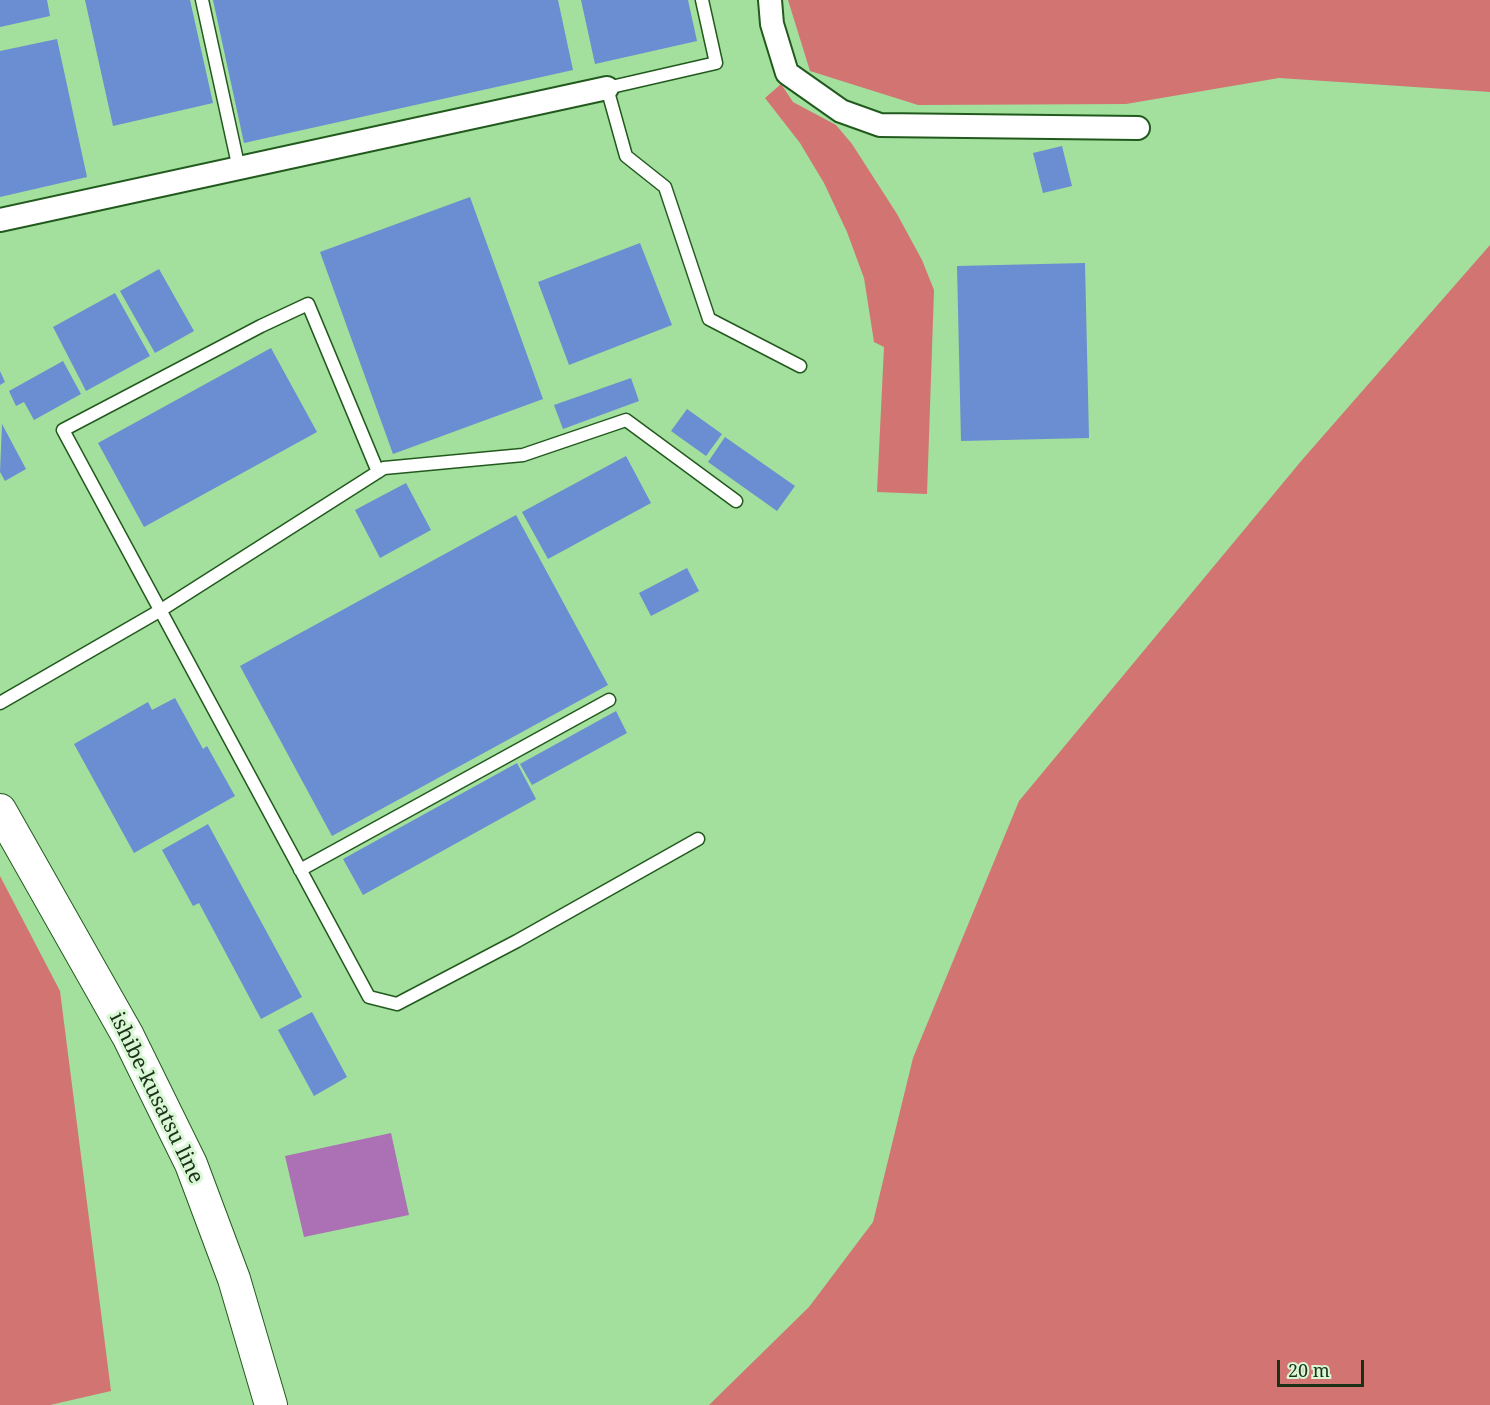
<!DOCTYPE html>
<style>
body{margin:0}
#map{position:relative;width:1490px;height:1405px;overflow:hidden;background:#a3df9d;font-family:"Noto Serif",serif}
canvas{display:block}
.scale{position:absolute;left:1277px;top:1360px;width:87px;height:27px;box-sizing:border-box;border:3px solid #1a3118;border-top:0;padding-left:8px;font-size:18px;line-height:21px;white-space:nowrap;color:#1a3118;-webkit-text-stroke:4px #d9f7d5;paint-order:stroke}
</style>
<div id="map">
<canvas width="1490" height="1405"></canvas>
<div class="scale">20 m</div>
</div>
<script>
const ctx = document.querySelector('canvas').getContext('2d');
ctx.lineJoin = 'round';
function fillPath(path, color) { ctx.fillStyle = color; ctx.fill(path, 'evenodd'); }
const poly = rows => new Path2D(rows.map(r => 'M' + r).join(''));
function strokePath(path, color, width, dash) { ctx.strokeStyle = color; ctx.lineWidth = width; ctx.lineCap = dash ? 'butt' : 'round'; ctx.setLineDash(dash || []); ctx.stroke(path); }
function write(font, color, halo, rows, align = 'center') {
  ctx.font = font + ' "Noto Serif",serif'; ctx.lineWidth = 6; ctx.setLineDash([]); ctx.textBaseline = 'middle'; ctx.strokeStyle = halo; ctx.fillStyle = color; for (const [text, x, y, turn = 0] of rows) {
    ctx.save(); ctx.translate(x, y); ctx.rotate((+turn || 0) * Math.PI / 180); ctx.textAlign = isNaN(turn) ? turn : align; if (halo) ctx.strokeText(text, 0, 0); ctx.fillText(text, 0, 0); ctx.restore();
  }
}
const forest = poly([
 [788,0,1490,0,1490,92,1279,78,1126,104,918,105,810,71],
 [781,84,793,102,836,125,852,144,897,214,922,260,934,290,927,494,877,492,884,347,874,342,864,278,847,232,824,183,800,143,765,98],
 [1490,245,1490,1405,709,1405,809,1307,873,1222,913,1058,1019,801,1302,460],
 [0,876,60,991,111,1391,50,1405,0,1405]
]);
const water = poly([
 [391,1133,409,1215,304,1237,285,1156]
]);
const building = poly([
 [0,0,47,0,50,16,0,27],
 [85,0,190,0,213,103,113,126],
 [213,0,558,0,573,70,244,143],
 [581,0,688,0,697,41,595,64],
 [57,39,87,177,0,197,0,51],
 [1062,146,1072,186,1043,193,1033,153],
 [470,197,543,399,393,454,320,252],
 [640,243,672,325,569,365,538,282],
 [1085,263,1089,438,961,441,957,266],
 [159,269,194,331,155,353,120,291],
 [115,293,150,356,86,391,53,327],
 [271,348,317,432,144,527,98,443],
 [63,361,81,394,34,420,24,402,16,406,9,391],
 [0,371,5,382,0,385],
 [631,378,639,401,563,429,554,405],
 [687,409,722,434,706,456,671,431],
 [2,424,26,469,5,481,0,472],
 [725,437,795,486,777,511,708,462],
 [626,456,651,503,548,559,522,512],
 [406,483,431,530,380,558,355,510],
 [516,515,608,685,332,836,240,666],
 [687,568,699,591,651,616,639,593],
 [175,698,203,749,207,746,235,796,134,853,74,744,148,702,152,710],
 [616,711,627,733,532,785,520,764],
 [517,763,536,799,363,895,343,859],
 [208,824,302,997,261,1019,199,903,193,906,162,850],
 [312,1012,347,1077,314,1096,278,1030]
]);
const lane = poly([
 [202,0,239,169],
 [702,0,716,63,607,88,626,156,665,187,709,319,800,366],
 [378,472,308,304,261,326,63,430,369,997,397,1004,517,941,698,839],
 [0,703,161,610,384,468,523,455,626,420,736,501],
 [300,870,609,700]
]);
const street = poly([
 [770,0,772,24,787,73,841,111,880,125,1138,128],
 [0,220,607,88]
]);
const secondary = poly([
 [0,810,128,1036,191,1164,234,1279,271,1405]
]);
const streetNames = [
 ["ishibe-kusatsu line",156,1098,64]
];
fillPath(forest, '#d27472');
fillPath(water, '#ac71b4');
fillPath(building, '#6a8ed1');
strokePath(lane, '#225a1e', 15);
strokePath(street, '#225a1e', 26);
strokePath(secondary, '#225a1e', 34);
strokePath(lane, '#fff', 12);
strokePath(street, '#fff', 22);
strokePath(secondary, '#fff', 32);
write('21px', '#1a3118', '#d9f7d5', streetNames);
</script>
